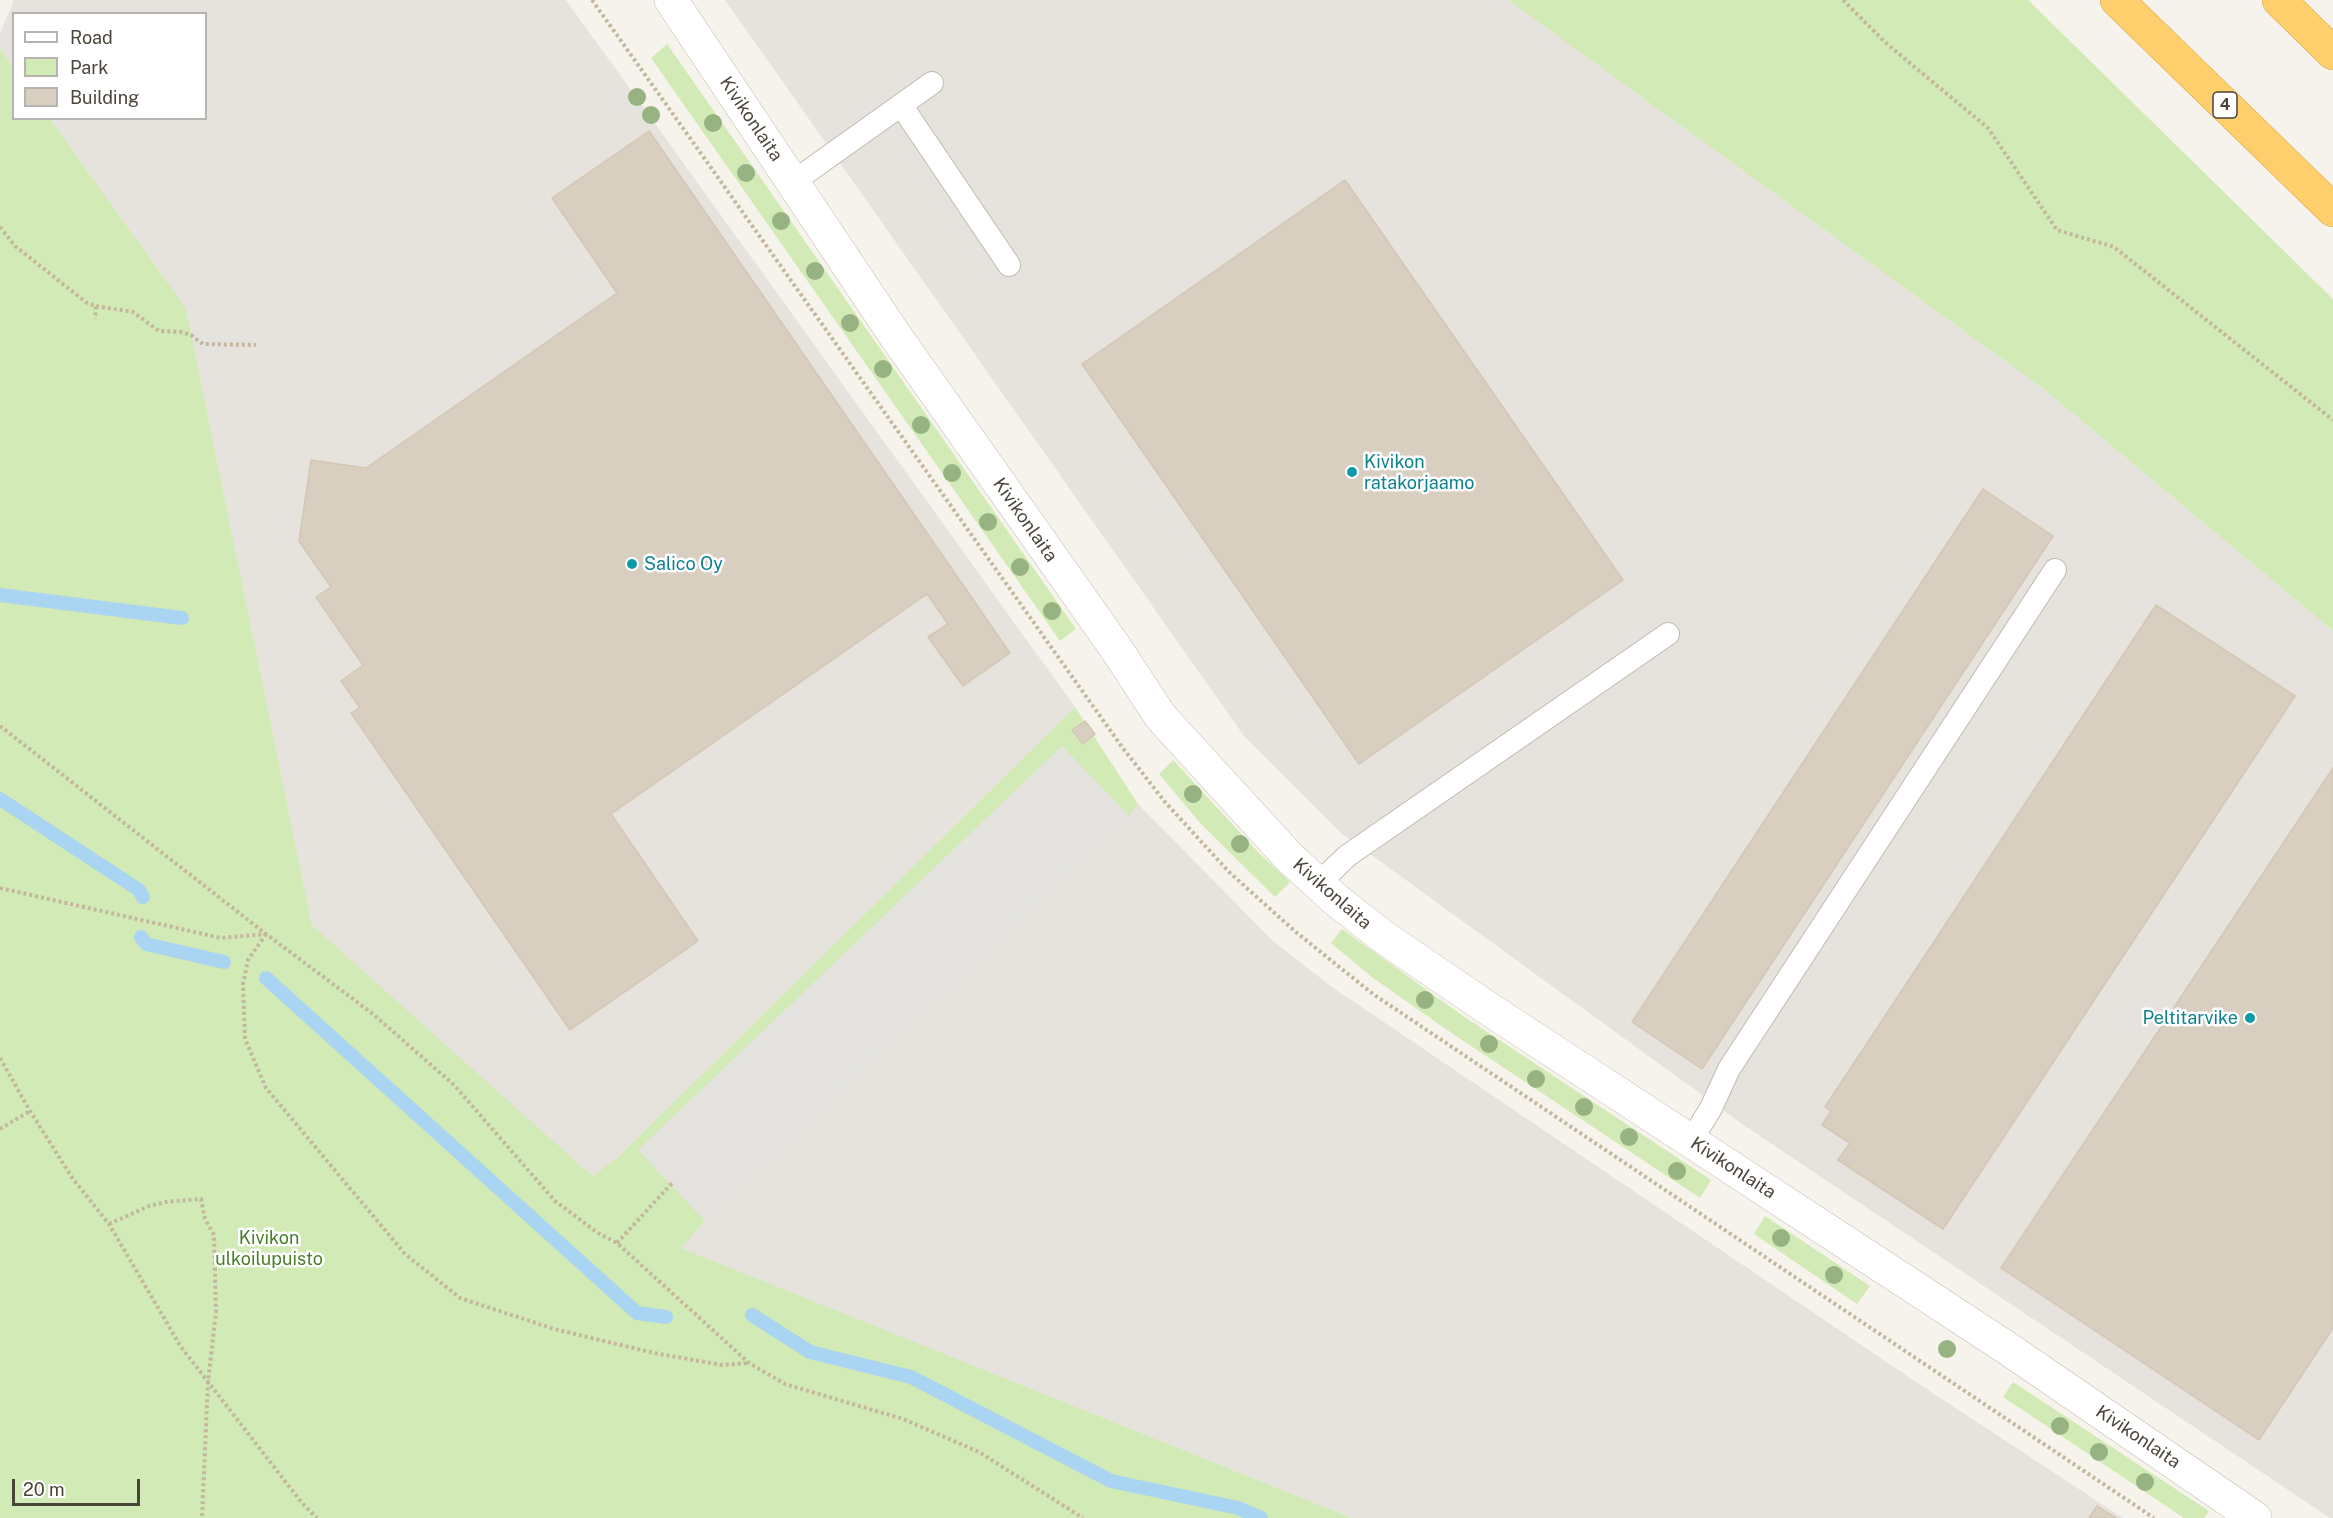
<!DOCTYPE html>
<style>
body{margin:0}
#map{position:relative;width:2333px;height:1518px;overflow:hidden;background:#f6f3ec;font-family:"Public Sans",sans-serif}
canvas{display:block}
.legend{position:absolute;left:12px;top:12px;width:195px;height:108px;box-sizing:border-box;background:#fff;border:2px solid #b7b4b0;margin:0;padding:8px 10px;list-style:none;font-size:18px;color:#4b4439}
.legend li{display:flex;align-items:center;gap:12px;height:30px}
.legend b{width:30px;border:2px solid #b7b4b0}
.scale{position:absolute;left:12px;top:1479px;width:128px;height:27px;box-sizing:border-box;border:3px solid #4b4439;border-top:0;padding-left:8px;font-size:18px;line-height:21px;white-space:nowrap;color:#4b4439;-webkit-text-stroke:4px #fff;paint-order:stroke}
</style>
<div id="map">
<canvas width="2333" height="1518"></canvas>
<ul class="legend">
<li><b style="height:8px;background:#fff"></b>Road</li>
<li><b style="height:16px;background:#d2eab5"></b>Park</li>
<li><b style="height:16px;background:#d8cfc1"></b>Building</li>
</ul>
<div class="scale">20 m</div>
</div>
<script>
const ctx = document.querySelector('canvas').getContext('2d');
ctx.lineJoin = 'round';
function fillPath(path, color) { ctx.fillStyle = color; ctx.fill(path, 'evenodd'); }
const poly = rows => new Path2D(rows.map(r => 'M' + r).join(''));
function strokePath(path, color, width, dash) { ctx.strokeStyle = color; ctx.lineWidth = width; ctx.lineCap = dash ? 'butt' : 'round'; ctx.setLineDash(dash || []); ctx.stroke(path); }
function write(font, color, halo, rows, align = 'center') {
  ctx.font = font + ' "Public Sans",sans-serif'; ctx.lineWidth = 5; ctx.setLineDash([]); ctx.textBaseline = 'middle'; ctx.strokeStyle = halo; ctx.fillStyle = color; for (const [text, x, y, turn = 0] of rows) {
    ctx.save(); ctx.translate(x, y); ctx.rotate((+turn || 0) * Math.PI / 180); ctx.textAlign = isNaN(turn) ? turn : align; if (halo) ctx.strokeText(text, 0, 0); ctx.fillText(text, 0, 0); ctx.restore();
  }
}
const industrial = poly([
 [14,0,566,0,1075,707,616,1159,591,1177,312,925,186,308,50,119,206,118,206,14,14,14,13,67,0,48,0,33],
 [725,0,1508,0,2045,390,2333,631,2333,1518,2330,1518,1745,1126,1341,833,1244,736],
 [1138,804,1273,941,1332,987,1913,1380,2123,1518,1352,1518,680,1248,705,1221,1129,816]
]);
const green = poly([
 [1508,0,2028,0,2333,299,2333,631,2045,390],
 [667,44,1076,629,1060,641,651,58],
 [0,48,13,67,14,118,50,119,186,308,312,925,592,1176,616,1159,1075,707,1138,804,1129,816,705,1221,681,1248,1352,1518,0,1518],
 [1173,760,1259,853,1290,882,1275,897,1202,825,1159,774],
 [1342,929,1463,1016,1711,1180,1700,1198,1453,1034,1373,978,1331,943],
 [1765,1216,1870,1286,1857,1304,1754,1234],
 [2013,1382,2209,1511,2204,1518,2184,1518,2003,1397]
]);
const parking = poly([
 [1062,746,1129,816,705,1221,638,1150]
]);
const stream = poly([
 [0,595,182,618],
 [0,799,139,890,143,897],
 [141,937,146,944,224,962],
 [266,978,637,1313,666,1317],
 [752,1315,810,1352,911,1377,1111,1481,1238,1508,1261,1518]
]);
const building = poly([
 [649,131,1010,653,963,686,928,637,948,624,927,594,611,814,698,941,570,1030,351,713,360,708,341,681,363,665,316,597,331,587,299,541,311,460,366,468,617,293,552,198,649,131],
 [1345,180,1623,580,1359,764,1082,364,1345,180],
 [1983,489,2053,536,1702,1069,1632,1022,1983,489],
 [2156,605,2295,696,1943,1229,1838,1160,1850,1143,1822,1125,1831,1111,1825,1107,2156,605],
 [1085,721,1095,734,1083,744,1072,730,1085,721],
 [2333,768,2333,1328,2259,1440,2001,1268,2333,768],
 [2097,1506,2116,1518,2089,1518,2097,1506]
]);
const path = poly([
 [592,0,1122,747,1165,802,1229,872,1297,933,1373,994,2154,1518],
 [1843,0,1887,44,1988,128,2057,230,2114,247,2333,420],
 [0,227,15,246,87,303,96,306,95,319],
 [96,306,133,312,159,331,182,332,191,335,203,344,256,345],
 [0,726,266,934,373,1014,454,1085,555,1201,598,1233,617,1243,749,1363,785,1384,903,1419,979,1452,1083,1518],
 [0,888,221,938,266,934],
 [266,934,248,960,243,984,245,1039,266,1088,405,1254,460,1298,554,1329,654,1353,722,1365,749,1363],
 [0,1058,30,1111,73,1179,109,1224,181,1347,302,1503,317,1518],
 [0,1129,30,1111],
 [109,1224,149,1206,166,1202,201,1199,205,1219,214,1235,216,1312,208,1382,202,1518],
 [617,1243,674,1181]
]);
const service = poly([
 [901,105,1009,265],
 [793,182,932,83],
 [1319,883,1347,856,1668,634],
 [1691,1141,1711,1108,1729,1069,2055,570]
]);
const minor = poly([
 [671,0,892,331,1115,647,1161,717,1289,857,1335,899,1382,936,1489,1009,2007,1348,2255,1518]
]);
const motorway = poly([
 [2117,0,2333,210],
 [2279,0,2333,53]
]);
const trees = [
 [637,97],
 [651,115],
 [713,123],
 [746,173],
 [781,221],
 [815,271],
 [850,323],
 [883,369],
 [921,425],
 [952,473],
 [988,522],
 [1020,567],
 [1052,611],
 [1193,794],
 [1240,844],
 [1425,1000],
 [1489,1044],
 [1536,1079],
 [1584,1107],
 [1629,1137],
 [1677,1171],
 [1781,1238],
 [1834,1275],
 [1947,1349],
 [2060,1426],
 [2099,1452],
 [2145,1482]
];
const markers = [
 [1352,472,6,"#0f9aa8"],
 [632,564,6,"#0f9aa8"],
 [2250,1018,6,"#0f9aa8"]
];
const shields = [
 [2225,105,24]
];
const shieldNames = [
 ["4",2225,105]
];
const streetNames = [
 ["Kivikonlaita",751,119,56],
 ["Kivikonlaita",1025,520,55],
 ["Kivikonlaita",1332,894,41],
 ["Kivikonlaita",1733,1168,33],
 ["Kivikonlaita",2138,1437,34]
];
const cultureNames = [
 ["Kivikon",1364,462],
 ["ratakorjaamo",1364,483],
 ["Salico Oy",644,564],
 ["Peltitarvike",2238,1018,"right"]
];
const parkNames = [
 ["Kivikon",269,1238],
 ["ulkoilupuisto",269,1259]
];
fillPath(industrial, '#e6e2dd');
fillPath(green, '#d2eab5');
fillPath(parking, '#e5e3e0');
strokePath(stream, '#a9d4f2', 14);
fillPath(building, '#d8cfc1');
strokePath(building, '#d3c7b4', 1.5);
strokePath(service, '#c2bbae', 24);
strokePath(minor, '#c2bbae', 34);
strokePath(motorway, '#e0a43c', 34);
strokePath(path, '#c4b79f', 4, [3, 3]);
strokePath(service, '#fff', 22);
strokePath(minor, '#fff', 33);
strokePath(motorway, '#ffcf6e', 33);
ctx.fillStyle = '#97b381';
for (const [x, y] of trees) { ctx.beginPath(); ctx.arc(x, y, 9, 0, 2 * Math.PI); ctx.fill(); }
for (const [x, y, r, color] of markers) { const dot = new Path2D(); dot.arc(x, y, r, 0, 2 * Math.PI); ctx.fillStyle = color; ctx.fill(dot); strokePath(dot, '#fff', 2); }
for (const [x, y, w] of shields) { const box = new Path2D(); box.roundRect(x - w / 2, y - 13, w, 26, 4.5); ctx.fillStyle = '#fff'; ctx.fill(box); strokePath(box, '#4b4439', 1.5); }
write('bold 16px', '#4b4439', null, shieldNames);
write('18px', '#4b4439', '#fff', streetNames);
write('18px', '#0d838f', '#fff', cultureNames, 'left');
write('18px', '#4a7f2a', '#fff', parkNames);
</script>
